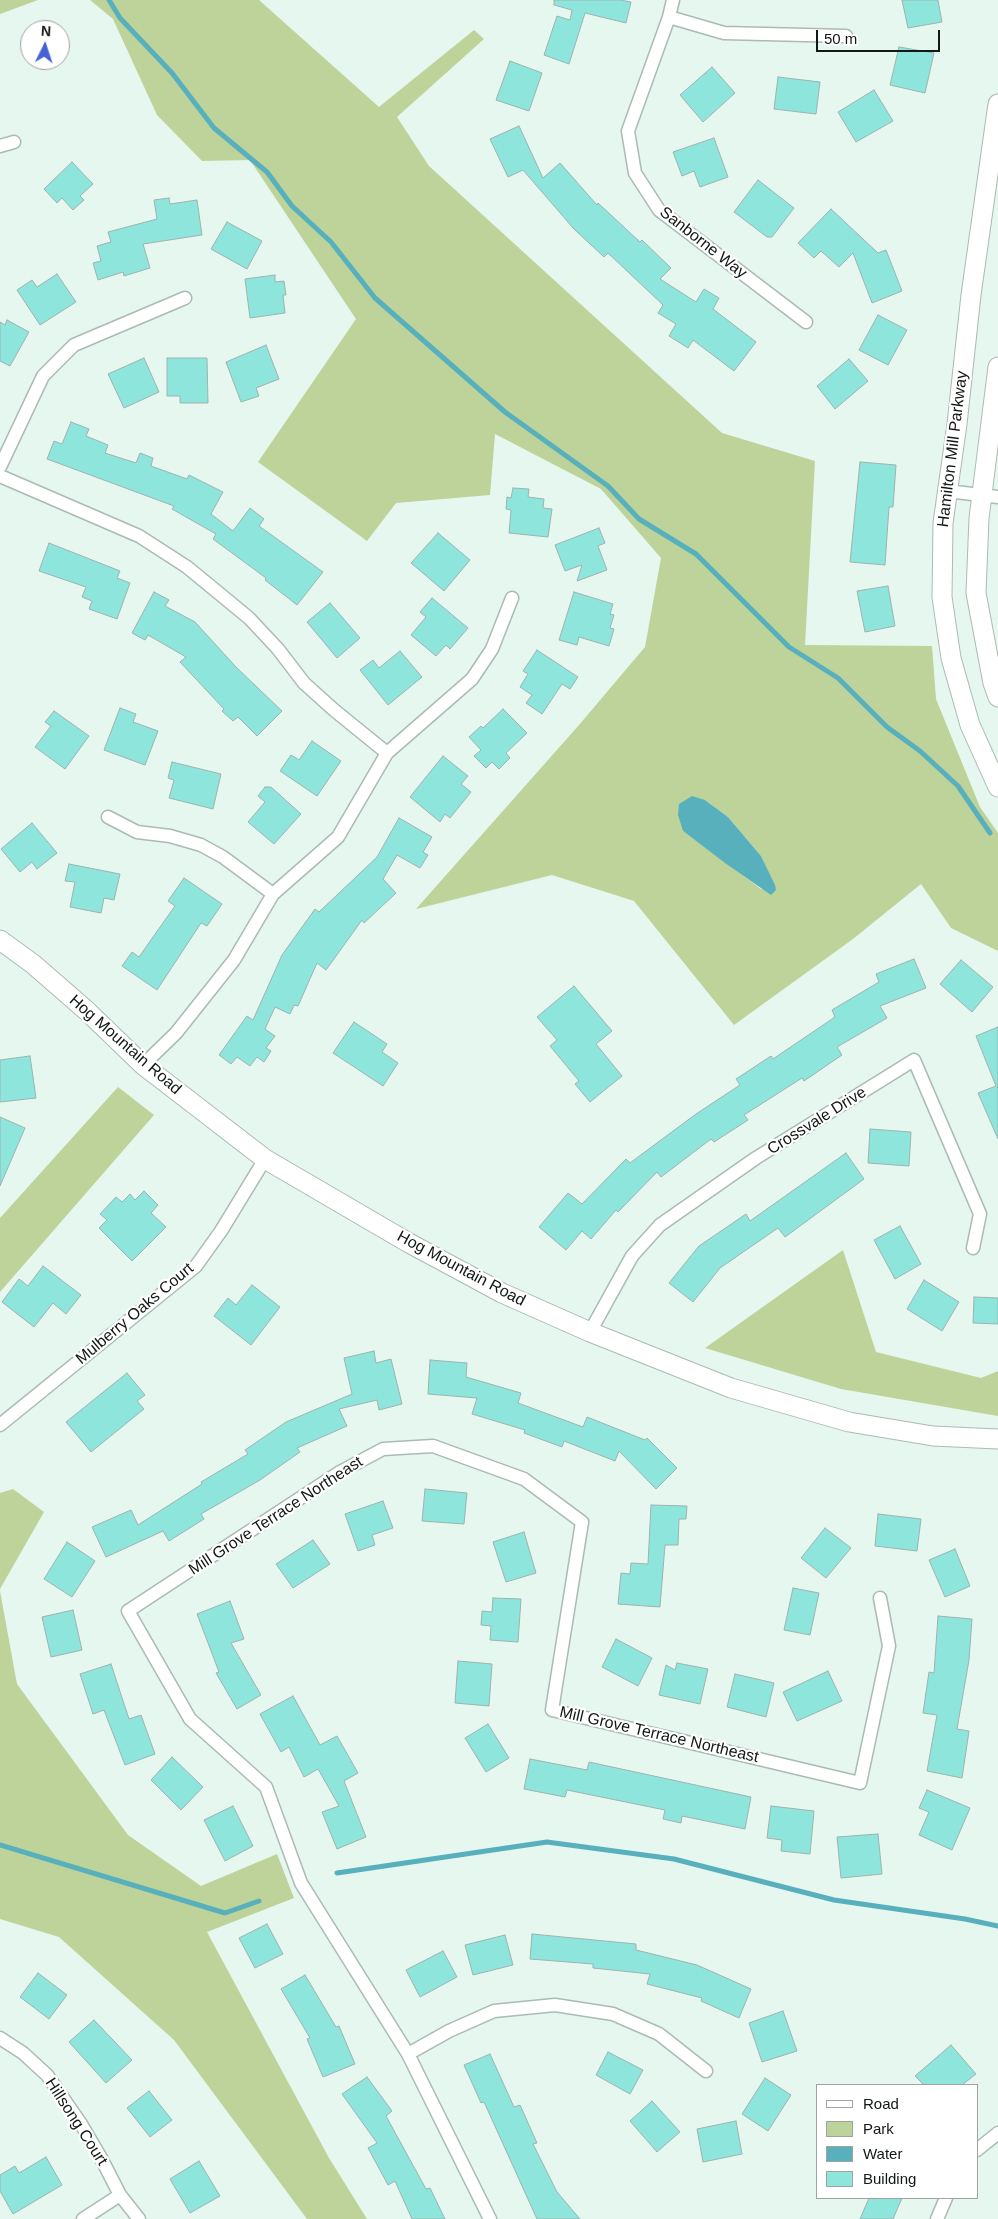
<!DOCTYPE html>
<style>
body{margin:0}
#map{position:relative;width:998px;height:2219px;overflow:hidden;background:#e5f7ef;font-family:Arial,sans-serif}
canvas{display:block}
.legend{position:absolute;left:816px;top:2084px;width:162px;height:115px;box-sizing:border-box;background:#fff;border:1px solid #a0a3a1;margin:0;padding:6px 9px;list-style:none;font-size:15px;color:#111815}
.legend li{display:flex;align-items:center;gap:10px;height:25px}
.legend b{width:25px;border:1px solid #a0a3a1}
.north{position:absolute;left:20px;top:20px;width:50px;height:50px;box-sizing:border-box;background:#fff;border:1px solid #a0a3a1;border-radius:50%;rotate:4deg;font-size:14px;font-weight:700;line-height:20px;text-align:center;color:#111815}
.north::after{content:'';display:block;margin:auto;width:18px;height:22px;background:#4862d6;clip-path:polygon(50% 0,100% 100%,50% 72%,0 100%)}
.scale{position:absolute;left:816px;top:30px;width:124px;height:22px;box-sizing:border-box;border:2px solid #111815;border-top:0;padding-left:6px;font-size:15px;line-height:18px;white-space:nowrap;color:#111815;-webkit-text-stroke:4px #fff;paint-order:stroke}
</style>
<div id="map">
<canvas width="998" height="2219"></canvas>
<ul class="legend">
<li><b style="height:6px;background:#fff"></b>Road</li>
<li><b style="height:14px;background:#bed39a"></b>Park</li>
<li><b style="height:14px;background:#58b0bd"></b>Water</li>
<li><b style="height:14px;background:#8de5db"></b>Building</li>
</ul>
<div class="north">N</div>
<div class="scale">50 m</div>
</div>
<script>
const ctx = document.querySelector('canvas').getContext('2d');
ctx.lineJoin = 'round';
function fillPath(path, color) { ctx.fillStyle = color; ctx.fill(path, 'evenodd'); }
const poly = rows => new Path2D(rows.map(r => 'M' + r).join(''));
function strokePath(path, color, width, dash) { ctx.strokeStyle = color; ctx.lineWidth = width; ctx.lineCap = dash ? 'butt' : 'round'; ctx.setLineDash(dash || []); ctx.stroke(path); }
function write(font, color, halo, rows, align = 'center') {
  ctx.font = font + ' Arial,sans-serif'; ctx.lineWidth = 4.5; ctx.setLineDash([]); ctx.textBaseline = 'middle'; ctx.strokeStyle = halo; ctx.fillStyle = color; for (const [text, x, y, turn = 0] of rows) {
    ctx.save(); ctx.translate(x, y); ctx.rotate((+turn || 0) * Math.PI / 180); ctx.textAlign = isNaN(turn) ? turn : align; if (halo) ctx.strokeText(text, 0, 0); ctx.fillText(text, 0, 0); ctx.restore();
  }
}
const green = poly([
 [0,0,38,0,0,14],
 [90,0,259,0,379,107,474,30,484,39,397,117,429,166,722,433,815,461,805,645,932,646,936,699,980,807,998,833,998,951,951,928,921,884,853,939,734,1025,634,901,552,875,416,909,579,725,645,647,661,558,601,489,495,434,490,495,396,503,367,541,258,462,356,319,250,160,202,161,157,115,113,19],
 [705,800,728,817,761,856,776,890,761,889,683,831],
 [118,1087,154,1115,0,1292,0,1218],
 [843,1250,876,1352,981,1378,998,1371,998,1416,841,1389,705,1348],
 [13,1489,44,1512,0,1589,0,1493],
 [0,1591,17,1684,128,1835,201,1886,277,1854,294,1898,207,1932,329,2158,367,2219,307,2219,174,2040,59,1937,0,1919]
]);
const water = poly([
 [692,796,705,800,728,817,761,856,775,885,776,890,771,895,725,863,683,831,678,815,679,804]
]);
const stream = poly([
 [109,0,120,18,172,73,214,128,267,172,292,206,331,242,375,298,505,412,608,486,639,519,696,554,789,647,838,678,887,727,920,751,958,786,990,833],
 [0,1845,225,1913,259,1901],
 [337,1873,547,1842,674,1859,834,1900,965,1919,998,1926]
]);
const building = poly([
 [554,0,620,0,631,2,626,23,585,13,569,64,544,55,557,16,570,20,572,10,554,5,554,0],
 [902,0,938,0,942,22,908,28,902,0],
 [899,47,934,53,925,93,890,85,899,47],
 [510,61,542,73,529,111,496,100,510,61],
 [712,67,735,93,703,122,680,95,712,67],
 [778,77,820,82,816,114,774,109,778,77],
 [874,90,893,121,856,142,838,112,874,90],
 [519,126,543,178,560,163,597,205,598,203,640,242,642,240,671,268,660,279,696,302,704,289,719,298,713,309,756,342,734,371,693,340,688,348,669,336,676,324,658,313,663,305,608,253,604,257,574,229,523,170,508,177,490,139,519,126],
 [714,138,728,177,700,187,694,171,682,176,673,152,714,138],
 [72,162,93,184,80,196,84,200,73,210,62,198,57,203,44,189,72,162],
 [758,180,794,208,772,237,767,237,734,212,758,180],
 [169,198,170,204,197,200,202,235,143,244,150,268,124,276,123,272,98,280,93,263,101,261,97,246,111,242,108,232,157,219,154,200,169,198],
 [831,209,878,253,886,250,902,291,872,303,853,253,839,267,821,251,814,258,798,243,831,209],
 [227,222,262,241,247,269,211,249,227,222],
 [57,274,76,302,40,325,17,290,32,280,37,287,57,274],
 [275,275,275,282,284,281,286,295,283,295,285,313,250,318,245,279,275,275],
 [878,315,907,330,888,365,859,350,878,315],
 [7,320,29,332,10,366,0,361,0,322,5,325,7,320],
 [266,345,279,379,256,388,259,396,241,402,226,362,266,345],
 [144,358,159,392,124,408,108,374,144,358],
 [167,358,207,358,208,403,180,403,180,396,167,396,167,358],
 [849,359,868,381,835,409,817,386,849,359],
 [71,422,89,429,86,436,108,445,105,453,136,463,140,453,153,458,151,466,187,479,189,475,223,492,211,514,233,531,250,508,264,519,259,526,323,572,297,605,265,580,266,578,213,539,216,534,172,509,174,506,47,459,54,441,62,444,71,422],
 [860,462,896,465,893,507,889,507,885,565,850,562,860,462],
 [513,488,529,489,528,497,544,499,543,508,552,509,548,537,509,533,511,510,506,509,507,497,511,498,513,488],
 [599,528,605,543,598,546,607,570,577,581,582,565,565,571,555,545,599,528],
 [438,533,470,560,444,591,411,563,438,533],
 [49,543,120,571,117,578,130,583,117,619,89,609,92,601,82,597,86,587,39,571,49,543],
 [888,586,895,626,865,632,857,591,888,586],
 [154,592,169,600,165,606,195,622,236,667,282,711,257,736,238,717,233,721,222,711,224,709,180,662,186,657,148,635,145,640,132,633,154,592],
 [574,592,613,604,610,614,614,615,610,628,614,629,609,646,579,637,577,645,559,640,574,592],
 [432,598,468,628,450,649,446,645,436,656,411,635,426,617,420,612,432,598],
 [330,603,360,638,337,658,307,622,330,603],
 [537,650,578,677,570,689,562,684,542,714,526,703,532,695,520,687,528,674,523,671,537,650],
 [400,651,422,677,388,705,360,670,373,660,379,668,400,651],
 [120,708,136,714,133,722,158,731,145,765,104,750,120,708],
 [503,709,527,733,506,753,510,758,499,769,492,762,486,768,474,756,481,750,469,737,481,726,483,728,503,709],
 [54,711,89,736,65,769,35,747,51,726,45,722,54,711],
 [312,741,341,761,317,796,280,771,291,755,299,760,312,741],
 [443,756,468,776,461,784,471,792,450,818,445,814,440,822,410,797,443,756],
 [172,762,221,774,213,809,169,798,174,780,168,778,172,762],
 [265,787,271,787,301,814,274,844,248,822,265,802,258,796,265,787],
 [399,818,432,837,423,852,428,855,420,868,397,855,383,879,396,893,364,923,362,920,326,970,317,963,298,1006,294,1005,290,1014,275,1007,265,1029,275,1036,266,1048,271,1051,264,1062,257,1057,250,1066,237,1057,231,1064,219,1055,247,1016,253,1020,282,955,315,909,319,912,377,857,399,818],
 [32,823,57,853,37,869,32,862,20,872,1,849,32,823],
 [69,864,120,874,114,900,104,898,101,913,70,907,75,882,65,881,69,864],
 [184,878,222,904,207,926,201,923,157,990,122,966,132,952,139,957,153,937,175,906,168,901,184,878],
 [914,959,926,988,880,1006,887,1018,837,1047,842,1055,804,1081,802,1078,744,1115,748,1120,714,1142,711,1139,661,1177,657,1172,618,1212,616,1210,591,1239,582,1231,566,1250,539,1227,568,1193,582,1204,626,1159,630,1163,696,1114,740,1085,736,1079,771,1056,773,1059,835,1017,832,1010,879,982,876,974,914,959],
 [961,960,993,987,972,1012,940,984,961,960],
 [574,986,612,1031,596,1044,622,1076,590,1102,575,1084,579,1081,550,1046,557,1040,537,1017,574,986],
 [354,1022,387,1044,382,1052,398,1063,383,1086,333,1053,354,1022],
 [998,1027,998,1139,978,1093,996,1086,976,1036,998,1027],
 [30,1056,36,1098,0,1102,0,1060,30,1056],
 [0,1117,25,1128,0,1186,0,1117],
 [870,1129,911,1132,909,1166,868,1163,870,1129],
 [846,1153,864,1179,785,1237,778,1228,720,1268,693,1302,669,1283,699,1246,746,1214,750,1221,846,1153],
 [144,1191,158,1205,151,1213,166,1227,132,1261,99,1228,107,1220,100,1214,116,1197,122,1202,130,1194,135,1200,144,1191],
 [900,1226,921,1264,895,1279,874,1240,900,1226],
 [43,1266,81,1295,66,1314,53,1303,34,1327,2,1302,19,1279,28,1286,43,1266],
 [924,1280,959,1302,942,1331,907,1309,924,1280],
 [252,1285,280,1307,251,1345,214,1316,228,1298,236,1305,252,1285],
 [974,1297,998,1298,998,1324,973,1323,974,1297],
 [374,1351,376,1363,391,1359,402,1404,379,1410,377,1400,339,1409,347,1426,297,1448,300,1452,260,1480,201,1514,204,1519,169,1541,163,1531,106,1557,92,1527,131,1510,138,1525,202,1484,201,1482,248,1454,245,1450,286,1422,352,1394,344,1358,374,1351],
 [430,1360,467,1363,466,1377,521,1393,518,1403,583,1427,587,1417,645,1440,647,1438,677,1468,656,1489,619,1451,615,1461,564,1441,562,1447,524,1433,525,1430,472,1414,477,1398,428,1394,430,1360],
 [127,1373,145,1395,137,1401,144,1409,91,1452,66,1422,127,1373],
 [425,1489,467,1493,464,1524,422,1521,425,1489],
 [383,1501,393,1528,372,1535,375,1545,358,1551,345,1514,383,1501],
 [651,1505,687,1506,686,1519,679,1519,678,1545,665,1545,660,1607,618,1604,621,1573,630,1574,631,1563,648,1564,651,1505],
 [878,1514,921,1519,917,1551,875,1546,878,1514],
 [825,1528,851,1548,826,1578,801,1558,825,1528],
 [524,1532,536,1573,506,1582,493,1542,524,1532],
 [313,1540,330,1564,293,1588,276,1564,313,1540],
 [67,1542,95,1561,72,1597,44,1579,67,1542],
 [955,1549,970,1586,945,1597,929,1560,955,1549],
 [793,1588,819,1593,810,1635,784,1630,793,1588],
 [493,1598,521,1599,518,1642,490,1640,491,1626,481,1625,482,1611,492,1612,493,1598],
 [230,1601,244,1639,231,1643,261,1695,237,1709,216,1673,219,1672,197,1614,230,1601],
 [73,1610,82,1650,51,1657,42,1617,73,1610],
 [938,1616,972,1619,969,1660,957,1729,969,1731,962,1778,927,1771,937,1715,923,1713,929,1672,934,1673,938,1616],
 [616,1639,652,1658,638,1686,602,1667,616,1639],
 [458,1661,492,1664,489,1706,455,1703,458,1661],
 [677,1663,708,1669,700,1704,659,1695,666,1665,675,1670,677,1663],
 [111,1664,129,1719,141,1715,155,1754,125,1765,104,1710,93,1714,80,1674,111,1664],
 [828,1671,842,1701,797,1721,783,1692,828,1671],
 [735,1674,774,1683,766,1717,727,1707,735,1674],
 [293,1696,320,1745,337,1736,358,1773,344,1781,366,1837,337,1849,322,1812,339,1806,318,1769,304,1777,289,1747,281,1752,260,1714,293,1696],
 [488,1724,509,1758,486,1772,465,1738,488,1724],
 [172,1757,203,1787,181,1810,151,1780,172,1757],
 [530,1759,587,1770,589,1762,751,1797,745,1829,682,1816,681,1823,663,1819,665,1810,567,1790,565,1797,524,1789,530,1759],
 [927,1790,970,1808,952,1850,919,1835,929,1812,919,1808,927,1790],
 [233,1806,253,1846,225,1861,204,1820,233,1806],
 [771,1806,814,1811,810,1854,781,1851,782,1840,767,1838,771,1806],
 [878,1834,882,1874,841,1878,837,1837,878,1834],
 [267,1924,283,1954,255,1968,239,1938,267,1924],
 [532,1934,636,1944,636,1950,697,1965,751,1989,739,2018,701,2001,702,1998,647,1984,650,1974,593,1968,593,1964,530,1959,532,1934],
 [505,1935,513,1965,473,1975,465,1945,505,1935],
 [443,1951,457,1977,420,1997,406,1970,443,1951],
 [38,1973,67,1995,49,2019,20,1997,38,1973],
 [305,1975,336,2027,339,2026,355,2064,323,2077,307,2039,310,2038,281,1989,305,1975],
 [783,2011,797,2051,762,2062,749,2023,783,2011],
 [94,2020,132,2060,106,2083,69,2042,94,2020],
 [951,2045,976,2074,962,2085,924,2085,915,2076,951,2045],
 [608,2052,643,2070,630,2094,596,2075,608,2052],
 [490,2054,514,2107,520,2105,537,2143,533,2144,557,2192,580,2219,537,2219,484,2102,481,2103,464,2065,490,2054],
 [367,2077,392,2111,386,2116,426,2189,430,2188,445,2219,412,2219,395,2181,388,2185,368,2148,377,2143,342,2094,367,2077],
 [765,2078,791,2095,768,2131,742,2114,765,2078],
 [149,2091,172,2120,150,2137,127,2108,149,2091],
 [652,2101,680,2132,657,2152,630,2121,652,2101],
 [736,2121,742,2154,703,2162,697,2129,736,2121],
 [46,2157,62,2185,13,2214,0,2191,0,2175,15,2166,19,2173,46,2157],
 [199,2161,220,2196,190,2213,170,2179,199,2161],
 [869,2198,902,2198,893,2219,860,2219,869,2198]
]);
const street = poly([
 [673,0,669,17,628,131,635,173,659,210,806,322],
 [669,17,724,33,846,36],
 [0,146,14,142],
 [0,467,43,376,74,345,185,298],
 [0,476,139,536,187,567,249,618,278,649,304,683,334,710,387,753],
 [947,491,998,497],
 [108,817,137,832,170,836,201,845,223,857,273,894],
 [143,1065,176,1033,234,960,273,894,338,837,387,753,472,679,492,649,512,598],
 [590,1332,632,1256,660,1225,756,1158,914,1060,980,1214,973,1248],
 [0,1425,196,1266,221,1231,265,1159],
 [0,2038,23,2053,47,2075,81,2124,101,2158,120,2195,139,2219],
 [408,2054,449,2031,494,2011,555,2005,613,2014,659,2034,706,2071],
 [977,2150,998,2133],
 [83,2219,120,2195],
 [490,2219,408,2054,301,1883,266,1787,190,1719,128,1611,340,1472,383,1449,433,1446,524,1479,582,1522,552,1710,860,1783,889,1646,880,1598],
 [937,2219,946,2198]
]);
const secondary = poly([
 [998,104,971,295,957,424,943,523,942,597,951,658,970,725,998,787],
 [998,367,979,518,976,593,993,683,998,697],
 [0,940,33,964,87,1011,143,1065,265,1159,409,1243,502,1293,590,1332,731,1388,849,1422,933,1436,998,1439]
]);
const streetNames = [
 ["Sanborne Way",703,243,38],
 ["Hamilton Mill Parkway",953,449,-83],
 ["Hog Mountain Road",125,1045,41],
 ["Crossvale Drive",817,1121,-32],
 ["Hog Mountain Road",461,1269,28],
 ["Mulberry Oaks Court",135,1314,-40],
 ["Mill Grove Terrace Northeast",276,1516,-33],
 ["Mill Grove Terrace Northeast",659,1735,13],
 ["Hillsong Court",76,2122,57]
];
fillPath(green, '#bed39a');
fillPath(water, '#58b0bd');
strokePath(stream, '#58b0bd', 5);
fillPath(building, '#8de5db');
strokePath(building, '#9eb3b0', 1);
strokePath(street, '#aabbb3', 15);
strokePath(secondary, '#aabbb3', 21);
strokePath(street, '#fff', 12);
strokePath(secondary, '#fff', 19);
write('16px', '#111815', '#fff', streetNames);
</script>
